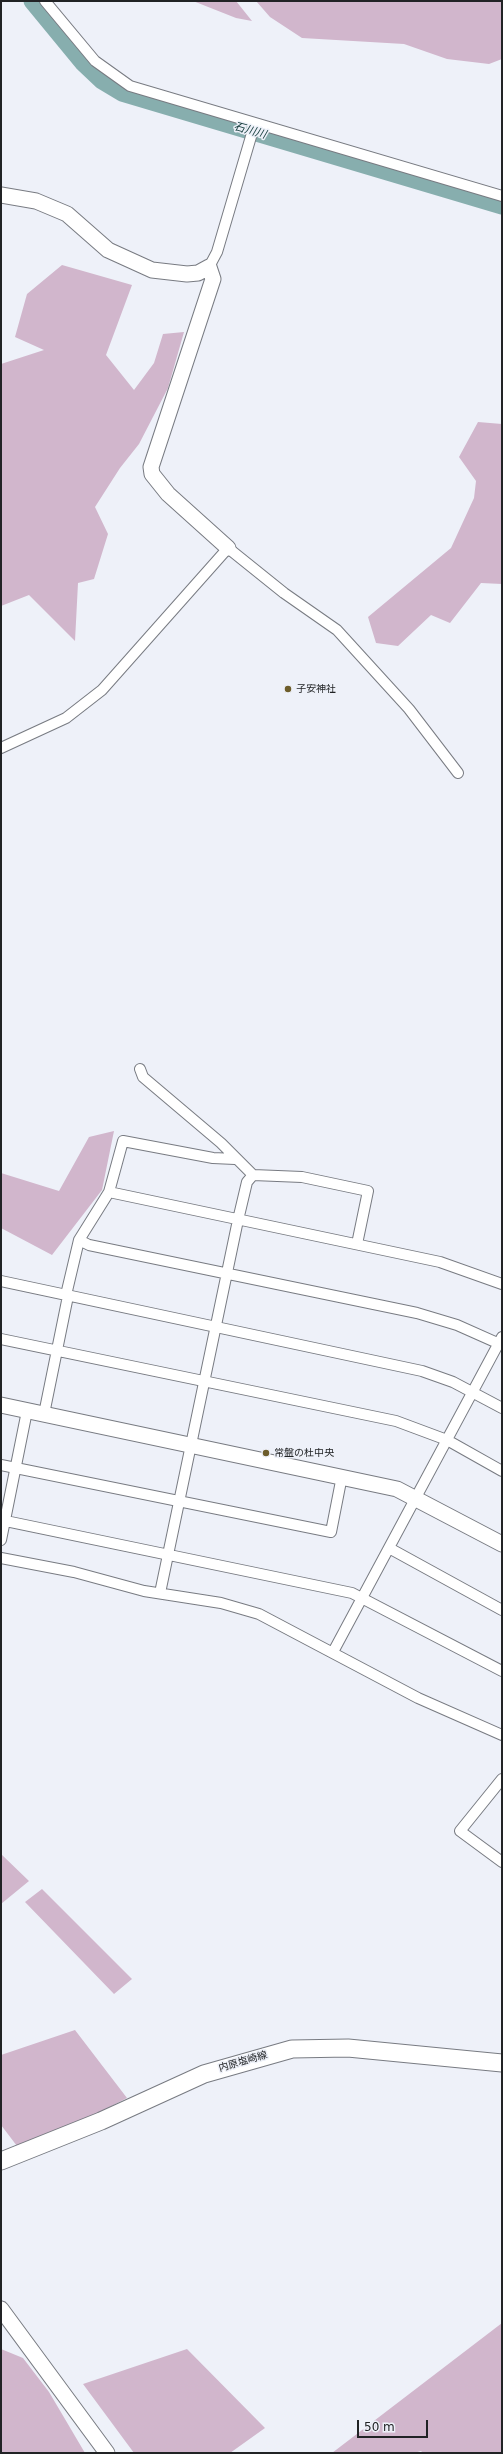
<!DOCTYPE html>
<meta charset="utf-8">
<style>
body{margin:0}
#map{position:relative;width:503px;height:2454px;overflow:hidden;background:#eef1f9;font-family:"DejaVu Sans",sans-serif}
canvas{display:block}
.frame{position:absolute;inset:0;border:2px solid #212325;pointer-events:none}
.scale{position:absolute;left:357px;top:2420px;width:71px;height:18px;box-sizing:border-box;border:2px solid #212325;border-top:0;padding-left:5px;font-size:12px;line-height:14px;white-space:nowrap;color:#212325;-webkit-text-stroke:3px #eef1f9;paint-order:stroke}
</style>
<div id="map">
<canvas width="503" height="2454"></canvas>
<div class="frame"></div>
<div class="scale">50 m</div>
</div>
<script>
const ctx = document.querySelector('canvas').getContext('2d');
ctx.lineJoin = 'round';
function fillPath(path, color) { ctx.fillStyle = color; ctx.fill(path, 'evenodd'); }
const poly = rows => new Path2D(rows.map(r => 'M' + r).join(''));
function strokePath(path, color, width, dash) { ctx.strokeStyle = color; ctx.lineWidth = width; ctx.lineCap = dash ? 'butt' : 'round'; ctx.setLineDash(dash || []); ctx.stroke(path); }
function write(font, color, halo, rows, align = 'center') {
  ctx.font = font + ' "DejaVu Sans","Noto Sans JP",sans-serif'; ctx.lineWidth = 3; ctx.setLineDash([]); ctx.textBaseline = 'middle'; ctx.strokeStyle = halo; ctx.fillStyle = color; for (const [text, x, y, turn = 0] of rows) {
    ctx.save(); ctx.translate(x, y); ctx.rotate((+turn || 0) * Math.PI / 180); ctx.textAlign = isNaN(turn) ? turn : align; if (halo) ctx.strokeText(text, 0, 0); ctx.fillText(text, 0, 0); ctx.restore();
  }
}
const forest = poly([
 [193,1,236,1,252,21,236,18],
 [256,1,502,1,502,59,489,64,447,59,404,44,302,38,270,17],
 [62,265,132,285,106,355,134,390,154,363,163,334,184,332,168,388,139,444,120,468,95,507,108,534,94,579,78,583,75,641,29,595,1,606,1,364,44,350,15,337,27,294],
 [478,422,502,424,502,584,481,583,450,623,431,615,398,646,376,643,368,617,451,548,474,498,476,481,459,457],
 [114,1131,102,1190,52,1255,1,1228,1,1173,59,1191,89,1137],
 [1,1854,29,1881,1,1904],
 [42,1889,132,1979,114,1994,25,1902],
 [75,2030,127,2098,46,2140,17,2146,1,2125,1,2055],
 [502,2323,502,2453,423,2453,421,2451,414,2453,332,2453],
 [1,2349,23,2358,49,2392,85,2453,1,2453],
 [187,2349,265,2428,230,2453,134,2453,83,2384]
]);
const river = poly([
 [32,1,83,63,102,81,122,93,502,206]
]);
const street = poly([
 [45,1,95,61,130,86,502,196],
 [209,267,217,252,255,123],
 [1,748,66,718,102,690,228,548,284,593,337,630,409,709,458,773],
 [140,1069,143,1077,221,1143,253,1175,302,1177,368,1191,357,1244],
 [109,1192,440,1262,502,1284],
 [79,1240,89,1245,417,1313,457,1325,502,1345],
 [1,1281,422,1371,453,1382,502,1408],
 [66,1295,79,1240,109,1192,123,1141,213,1158,235,1159],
 [1,1339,396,1421,447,1440,502,1471],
 [44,1414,68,1296],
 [1,1465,331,1532,342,1476],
 [1,1520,352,1593,502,1671],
 [1,1540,27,1411],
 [389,1548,502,1610],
 [1,1558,74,1572,144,1591,221,1603,259,1614,418,1698,502,1735],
 [160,1593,238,1220,247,1182,253,1175],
 [333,1652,502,1337],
 [502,1779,460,1831,502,1862]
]);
const secondary = poly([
 [1,195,36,201,67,214,108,250,152,270,187,274,198,273,209,267,213,279,151,467,152,474,168,494,228,548],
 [1,1405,397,1489,502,1544],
 [1,2309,107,2453]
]);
const primary = poly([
 [1,2161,101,2121,204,2074,292,2049,348,2048,502,2063]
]);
const markers = [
 [288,689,4,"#6d5d2b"],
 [266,1453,4,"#6d5d2b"]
];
const poiNames = [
 ["子安神社",296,689],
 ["常盤の杜中央",274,1453]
];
const streetNames = [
 ["内原塩崎線",243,2062,-16]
];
const waterNames = [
 ["石川川",250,131,16]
];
fillPath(forest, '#d1b6cc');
strokePath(river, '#87aeae', 17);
strokePath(street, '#787b82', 12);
strokePath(secondary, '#787b82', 17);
strokePath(primary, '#787b82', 19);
strokePath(street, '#fff', 10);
strokePath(secondary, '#fff', 15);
strokePath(primary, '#fff', 17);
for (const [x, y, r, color] of markers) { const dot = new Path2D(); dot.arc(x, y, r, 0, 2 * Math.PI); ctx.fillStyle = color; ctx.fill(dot); strokePath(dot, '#eef1f9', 1.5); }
write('10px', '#212325', '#eef1f9', poiNames, 'left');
write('10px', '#212325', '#eef1f9', streetNames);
write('italic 11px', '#143b3b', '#eef1f9', waterNames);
</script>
